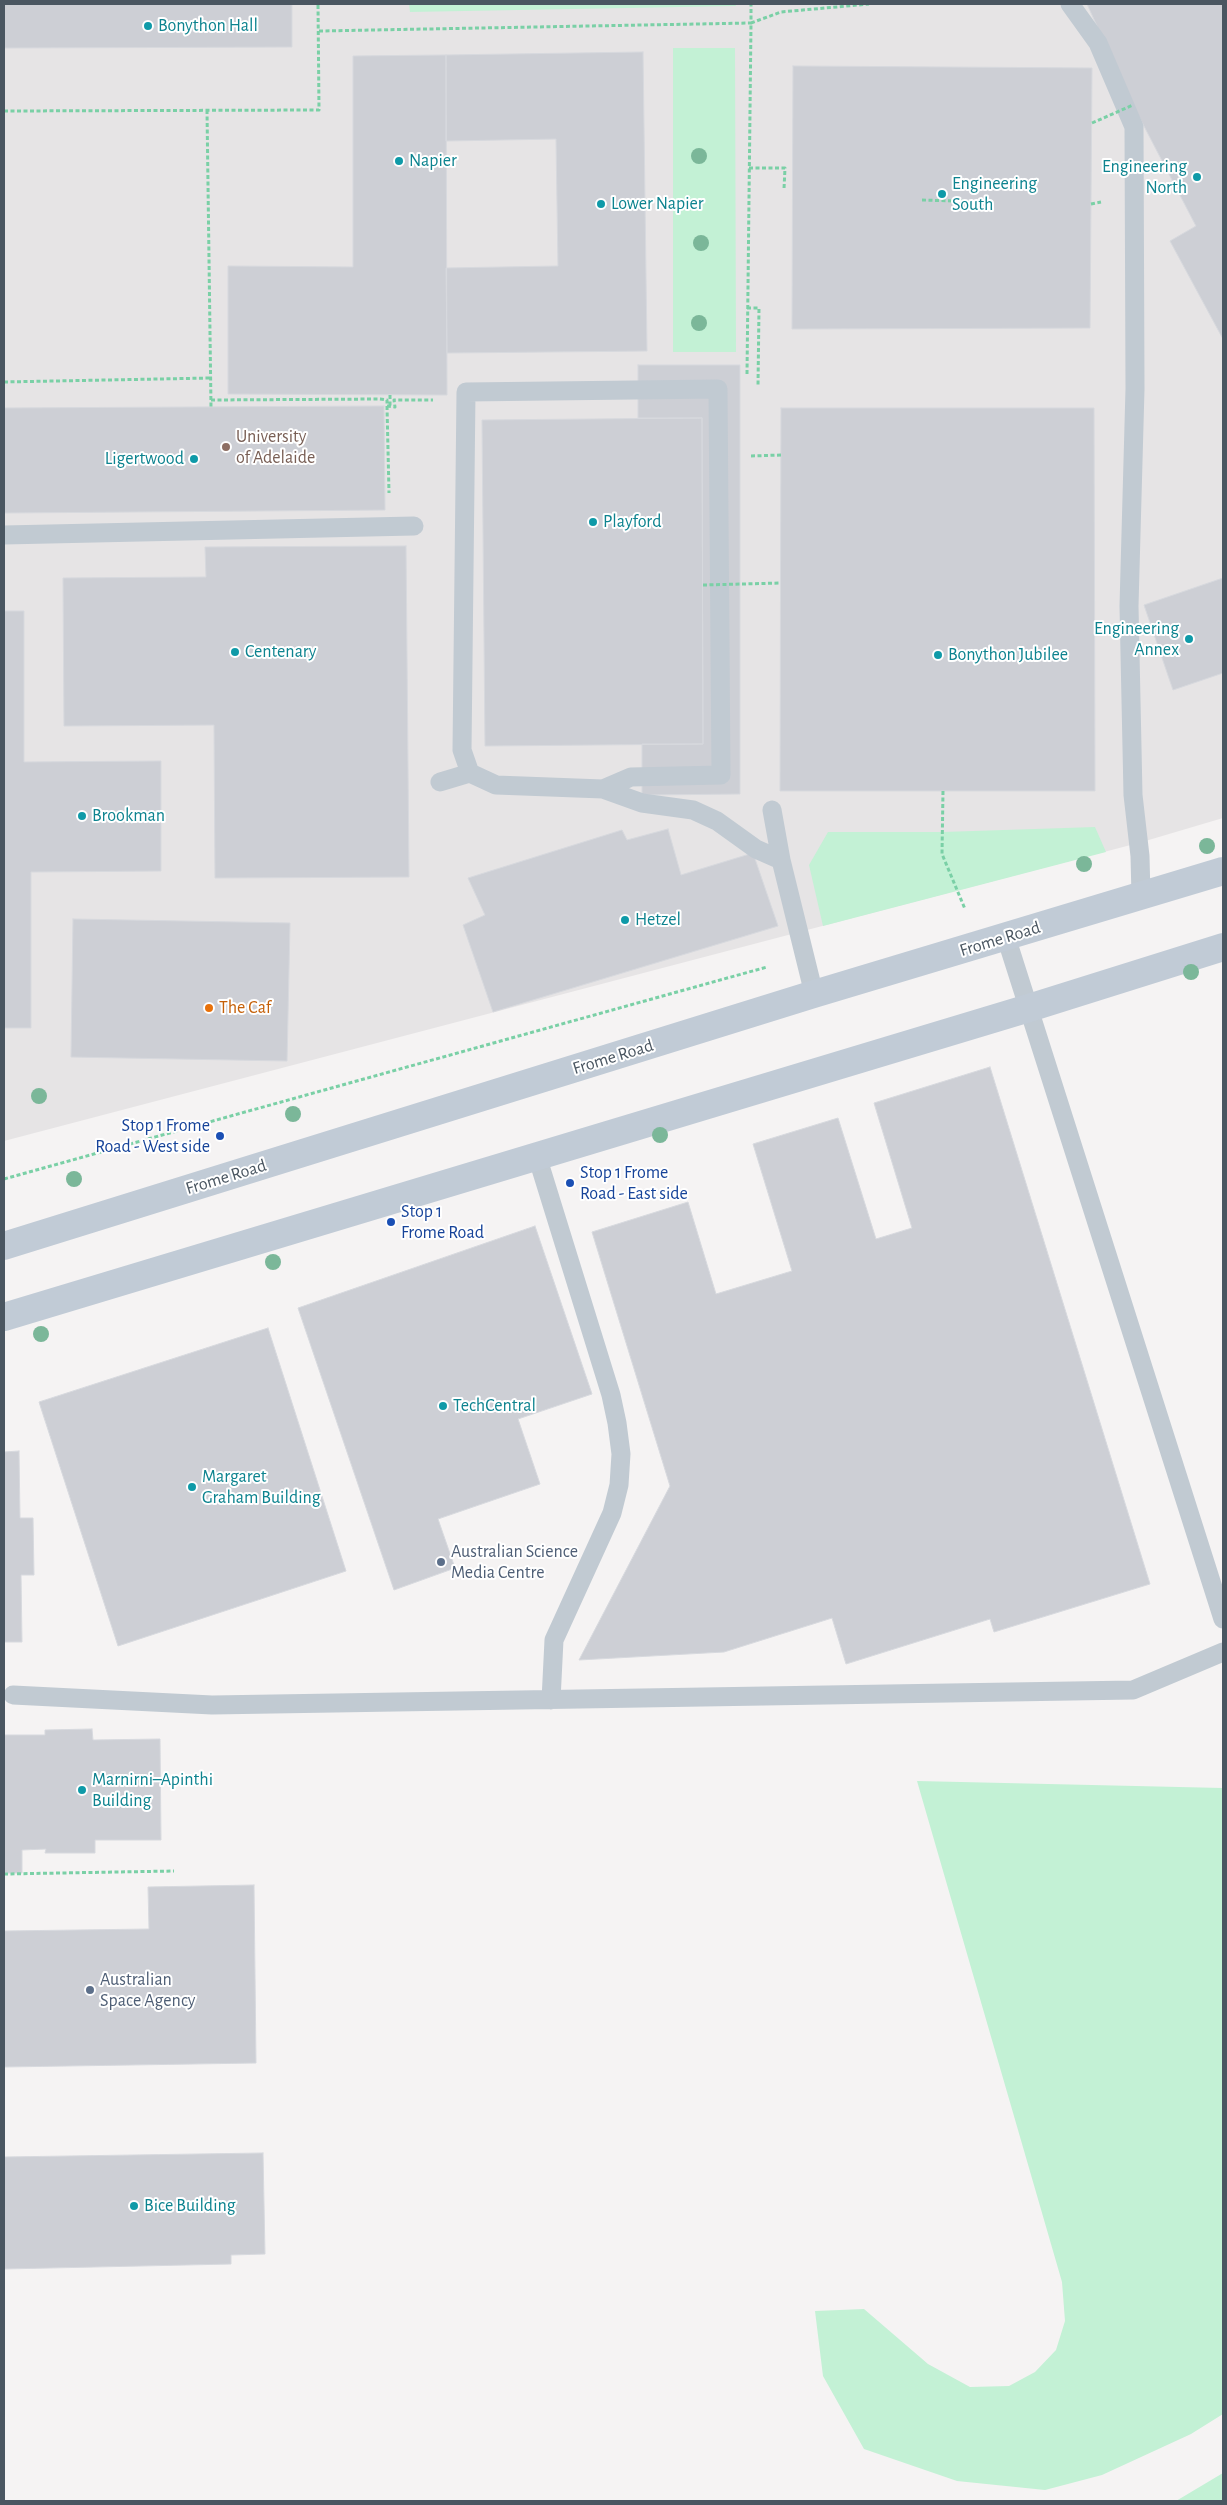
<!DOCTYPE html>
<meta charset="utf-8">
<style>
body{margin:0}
#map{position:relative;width:1227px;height:2505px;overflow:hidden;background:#f5f3f3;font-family:"Alegreya Sans",sans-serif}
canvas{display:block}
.frame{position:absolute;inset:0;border:5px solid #4a5661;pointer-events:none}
</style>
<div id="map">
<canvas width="1227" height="2505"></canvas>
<div class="frame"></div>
</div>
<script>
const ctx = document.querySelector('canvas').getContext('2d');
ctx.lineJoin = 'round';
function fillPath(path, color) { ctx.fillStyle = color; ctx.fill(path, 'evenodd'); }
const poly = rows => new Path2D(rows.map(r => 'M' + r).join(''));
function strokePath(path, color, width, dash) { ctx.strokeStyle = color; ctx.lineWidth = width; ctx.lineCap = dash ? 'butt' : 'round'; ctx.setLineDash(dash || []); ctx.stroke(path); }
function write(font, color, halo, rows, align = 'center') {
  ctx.font = font + ' "Alegreya Sans",sans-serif'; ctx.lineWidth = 4; ctx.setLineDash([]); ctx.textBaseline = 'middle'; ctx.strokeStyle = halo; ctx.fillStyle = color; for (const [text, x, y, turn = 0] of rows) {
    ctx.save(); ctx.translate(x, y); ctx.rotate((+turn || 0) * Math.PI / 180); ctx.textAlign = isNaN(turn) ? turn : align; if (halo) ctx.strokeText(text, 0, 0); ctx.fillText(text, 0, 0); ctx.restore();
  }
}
const education = poly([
 [4,4,1223,4,1223,818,1142,842,4,1141]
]);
const green = poly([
 [409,4,735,4,736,6,410,12],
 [673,48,735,48,736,352,673,352],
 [1095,827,1106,852,823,926,809,865,828,832,943,832],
 [917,1781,1223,1788,1223,2414,1191,2434,1102,2475,1045,2490,957,2481,864,2449,823,2376,815,2311,864,2309,928,2364,970,2387,1009,2386,1035,2372,1056,2350,1065,2321,1062,2282],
 [1223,2473,1223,2501,1176,2501]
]);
const building = poly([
 [4,4,292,4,292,47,4,48,4,4],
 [1087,4,1223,4,1223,339,1170,241,1196,226,1133,105,1087,4],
 [643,52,647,351,447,353,446,268,558,266,556,139,446,141,446,55,643,52],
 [446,55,447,395,228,394,228,266,353,267,353,56,446,55],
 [793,66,1092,68,1090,328,792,329,793,66],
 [638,365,740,365,740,794,642,795,642,744,703,744,702,418,638,418,638,365],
 [384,406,385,510,4,513,4,408,384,406],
 [781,408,1094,408,1095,791,780,791,781,408],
 [702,418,703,744,485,746,482,420,702,418],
 [406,546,409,877,215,878,214,725,64,726,63,578,206,577,205,547,406,546],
 [1223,578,1223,673,1173,690,1144,605,1223,578],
 [4,611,24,611,24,762,161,761,161,871,31,872,31,1028,4,1028,4,611],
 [668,829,681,875,753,853,778,926,493,1012,463,925,485,915,468,878,622,830,627,840,668,829],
 [73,919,290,923,287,1061,71,1057,73,919],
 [990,1067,1150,1584,994,1632,990,1619,846,1664,832,1618,724,1652,579,1660,670,1486,592,1232,688,1202,716,1294,792,1271,753,1144,838,1118,876,1239,912,1228,874,1103,990,1067],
 [535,1226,592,1394,518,1419,540,1484,438,1519,455,1568,394,1590,298,1308,535,1226],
 [268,1328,346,1571,118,1646,39,1402,268,1328],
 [19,1451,20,1518,33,1518,34,1575,21,1575,22,1642,4,1642,4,1452,19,1451],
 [92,1729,93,1740,160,1739,161,1840,95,1840,95,1853,45,1853,46,1849,22,1850,22,1873,4,1873,4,1735,45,1735,45,1730,92,1729],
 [254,1885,256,2063,4,2067,4,1931,149,1929,148,1887,254,1885],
 [263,2153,265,2254,231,2255,231,2264,4,2269,4,2157,263,2153]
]);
const path = poly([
 [319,31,751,23,751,4],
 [207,110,211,407],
 [4,111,319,110,318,4],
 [749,168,785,168,784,189],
 [922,200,986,202],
 [1091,204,1101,202],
 [747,308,759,308,758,386],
 [747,374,751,23,781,12,869,4],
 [4,382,210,378],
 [390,395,390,406],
 [211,400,380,399,387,400,387,406,395,407,394,400,433,400],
 [387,406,389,493],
 [751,456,781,455],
 [943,791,942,854,965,909],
 [4,1179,767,967],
 [4,1874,174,1871]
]);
const lane = poly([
 [1070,4,1098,43,1134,127,1135,389,1129,606,1133,795,1140,856,1141,896],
 [4,535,414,526],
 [440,782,470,773],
 [603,789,631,777,721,775,718,389,466,392,462,750,470,773,496,785,603,789,642,803,693,810,717,821,756,849,781,860],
 [772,810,781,860,814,994],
 [1006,937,1223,1619],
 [537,1156,611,1395,617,1423,621,1454,619,1485,612,1513,554,1640,551,1700],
 [13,1695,212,1705,1133,1690,1223,1652]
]);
const secondary = poly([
 [4,1246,814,994,1223,871],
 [4,1317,1029,1008,1223,947]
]);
const pathBridge = poly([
 [1092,123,1133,105],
 [703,585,781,583]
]);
const trees = [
 [699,156],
 [701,243],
 [699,323],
 [1207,846],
 [1084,864],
 [1191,972],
 [39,1096],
 [293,1114],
 [660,1135],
 [74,1179],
 [273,1262],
 [41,1334]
];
const markers = [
 [148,26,5,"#0f9aa8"],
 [399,161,5,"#0f9aa8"],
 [1197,177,5,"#0f9aa8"],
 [942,194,5,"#0f9aa8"],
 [601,204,5,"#0f9aa8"],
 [226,447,5,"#8d6e63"],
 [194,459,5,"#0f9aa8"],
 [593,522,5,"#0f9aa8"],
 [1189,639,5,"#0f9aa8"],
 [235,652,5,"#0f9aa8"],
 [938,655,5,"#0f9aa8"],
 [82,816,5,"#0f9aa8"],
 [625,920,5,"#0f9aa8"],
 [209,1008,5,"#e8710a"],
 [220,1136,5,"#1a4fb4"],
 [570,1183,5,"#1a4fb4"],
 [391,1222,5,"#1a4fb4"],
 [443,1406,5,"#0f9aa8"],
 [192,1487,5,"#0f9aa8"],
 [441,1562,5,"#5c6f8a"],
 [82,1790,5,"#0f9aa8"],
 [90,1990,5,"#5c6f8a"],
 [134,2206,5,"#0f9aa8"]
];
const cultureNames = [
 ["Bonython Hall",158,26],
 ["Napier",409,161],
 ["Engineering",1187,167,"right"],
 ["North",1187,188,"right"],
 ["Engineering",952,184],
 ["South",952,205],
 ["Lower Napier",611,204],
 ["Ligertwood",184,459,"right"],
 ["Playford",603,522],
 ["Engineering",1179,629,"right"],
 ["Annex",1179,650,"right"],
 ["Centenary",245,652],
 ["Bonython Jubilee",948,655],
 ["Brookman",92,816],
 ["Hetzel",635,920],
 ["TechCentral",453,1406],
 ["Margaret",202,1477],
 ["Graham Building",202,1498],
 ["Marnirni–Apinthi",92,1780],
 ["Building",92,1801],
 ["Bice Building",144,2206]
];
const educationNames = [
 ["University",236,437],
 ["of Adelaide",236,458]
];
const streetNames = [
 ["Frome Road",1000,939,-17],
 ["Frome Road",613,1057,-17],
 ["Frome Road",226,1177,-17]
];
const foodNames = [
 ["The Caf",219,1008]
];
const transitNames = [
 ["Stop 1 Frome",210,1126,"right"],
 ["Road - West side",210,1147,"right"],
 ["Stop 1 Frome",580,1173],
 ["Road - East side",580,1194],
 ["Stop 1",401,1212],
 ["Frome Road",401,1233]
];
const serviceNames = [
 ["Australian Science",451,1552],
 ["Media Centre",451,1573],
 ["Australian",100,1980],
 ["Space Agency",100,2001]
];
fillPath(education, '#e6e4e5');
fillPath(green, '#c3f1d5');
fillPath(building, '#cdcfd5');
strokePath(building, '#d7d9de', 1);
strokePath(path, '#7ad0a6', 3, [4, 2.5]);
strokePath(lane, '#c1cad2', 19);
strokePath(secondary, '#c1cbd6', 28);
strokePath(pathBridge, '#7ad0a6', 3, [4, 2.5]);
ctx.fillStyle = '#7bb799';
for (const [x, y] of trees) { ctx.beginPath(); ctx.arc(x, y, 8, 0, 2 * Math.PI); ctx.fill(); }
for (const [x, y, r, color] of markers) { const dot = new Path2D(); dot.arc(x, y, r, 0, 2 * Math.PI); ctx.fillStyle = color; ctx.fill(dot); strokePath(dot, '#fff', 2); }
write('18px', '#0d838f', '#fff', cultureNames, 'left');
write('18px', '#785e54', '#fff', educationNames, 'left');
write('18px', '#4a5661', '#fff', streetNames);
write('18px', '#c56008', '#fff', foodNames, 'left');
write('18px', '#164399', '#fff', transitNames, 'left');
write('18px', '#4e5e75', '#fff', serviceNames, 'left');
</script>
